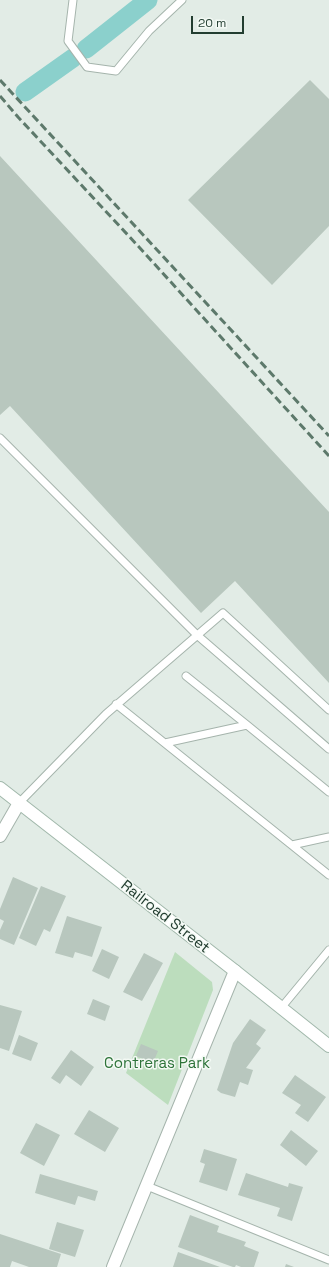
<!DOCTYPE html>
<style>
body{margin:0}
#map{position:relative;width:329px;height:1267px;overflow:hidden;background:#e2ece6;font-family:"Space Grotesk",sans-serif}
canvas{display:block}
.scale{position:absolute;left:191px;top:16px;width:53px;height:18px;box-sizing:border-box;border:2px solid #223d30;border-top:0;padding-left:5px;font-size:12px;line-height:14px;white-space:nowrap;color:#223d30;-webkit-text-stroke:3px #f3f9f4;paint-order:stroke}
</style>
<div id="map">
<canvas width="329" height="1267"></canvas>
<div class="scale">20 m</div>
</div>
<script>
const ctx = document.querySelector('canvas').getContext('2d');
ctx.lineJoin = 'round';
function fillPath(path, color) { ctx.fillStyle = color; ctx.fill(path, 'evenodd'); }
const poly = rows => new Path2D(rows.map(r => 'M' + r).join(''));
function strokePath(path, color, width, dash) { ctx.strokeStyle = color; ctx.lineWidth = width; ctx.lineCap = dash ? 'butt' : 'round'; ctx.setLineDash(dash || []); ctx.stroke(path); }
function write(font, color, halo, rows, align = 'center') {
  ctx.font = font + ' "Space Grotesk",sans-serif'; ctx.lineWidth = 3; ctx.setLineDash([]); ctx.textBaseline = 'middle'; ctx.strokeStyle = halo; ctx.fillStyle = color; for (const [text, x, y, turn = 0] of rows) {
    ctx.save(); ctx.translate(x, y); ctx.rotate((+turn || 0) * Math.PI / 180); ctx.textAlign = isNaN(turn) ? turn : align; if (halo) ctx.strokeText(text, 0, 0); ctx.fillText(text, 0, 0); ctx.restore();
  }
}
const green = poly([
 [175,952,212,982,213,990,168,1105,126,1073]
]);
const canal = poly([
 [86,49,148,0],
 [25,92,73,58]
]);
const building = poly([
 [310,80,329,99,329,226,272,285,188,200],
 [0,156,329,512,329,683,235,581,201,613,10,406,0,415],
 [13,877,38,888,14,945,0,939,0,930,4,921,0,919,0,909],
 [41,886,66,896,50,932,44,929,36,946,19,938],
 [67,916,102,927,92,957,75,952,73,958,55,953],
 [102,949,119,957,109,979,92,971],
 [144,953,163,963,142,1001,123,992],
 [93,999,110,1006,105,1021,87,1014],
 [0,1005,22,1011,9,1051,0,1048],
 [250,1019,266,1030,256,1044,261,1048,246,1068,253,1070,248,1085,240,1082,235,1097,221,1093,217,1090,233,1043],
 [19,1035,38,1043,31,1061,12,1054],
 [141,1044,158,1051,153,1063,136,1056],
 [71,1050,94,1067,81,1086,66,1075,60,1084,51,1078],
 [295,1075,326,1097,308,1122,295,1113,301,1105,282,1093],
 [89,1110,119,1128,105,1152,74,1134],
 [36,1123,60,1135,44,1166,20,1153],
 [291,1130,318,1151,306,1166,280,1145],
 [204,1149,237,1159,227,1191,199,1182,205,1164,200,1162],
 [246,1173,288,1187,289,1183,303,1187,292,1221,277,1216,280,1208,238,1195],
 [40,1174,98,1191,95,1201,78,1196,75,1205,35,1193],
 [190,1215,219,1226,217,1232,246,1242,244,1246,259,1252,254,1267,241,1267,236,1265,235,1267,233,1267,178,1247],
 [57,1222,84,1230,75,1257,49,1249],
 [0,1234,61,1254,57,1267,29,1267,12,1261,10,1267,0,1267],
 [178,1252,220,1267,173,1267],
 [286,1264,294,1267,285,1267]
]);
const service = poly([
 [73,0,68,41,87,67,116,71,149,31,182,0],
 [0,438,197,635,329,749],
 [186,676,247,725],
 [116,704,329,875],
 [165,743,247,725,329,792],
 [19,803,106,714,223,613,329,710],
 [292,845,329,837],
 [281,1008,329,950],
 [147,1186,329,1260]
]);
const tertiary = poly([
 [0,836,19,803],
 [113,1267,235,971]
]);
const secondary = poly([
 [0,788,235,971,329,1046]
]);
const rail = poly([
 [0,80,329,436],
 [0,96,18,117,139,247,329,456]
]);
const streetNames = [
 ["Railroad Street",165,917,38]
];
const parkNames = [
 ["Contreras Park",157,1064]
];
fillPath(green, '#bcddbd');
strokePath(canal, '#8bd0cc', 19);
fillPath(building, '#b8c7be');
strokePath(service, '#a5b4ac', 9);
strokePath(tertiary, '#a5b4ac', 14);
strokePath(secondary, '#a1b8ab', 14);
strokePath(service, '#fff', 7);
strokePath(tertiary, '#fff', 12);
strokePath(secondary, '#fff', 12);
strokePath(rail, '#5d796b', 3, [8, 4]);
write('15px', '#223d30', '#f3f9f4', streetNames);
write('15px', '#2d7339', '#f3f9f4', parkNames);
</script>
